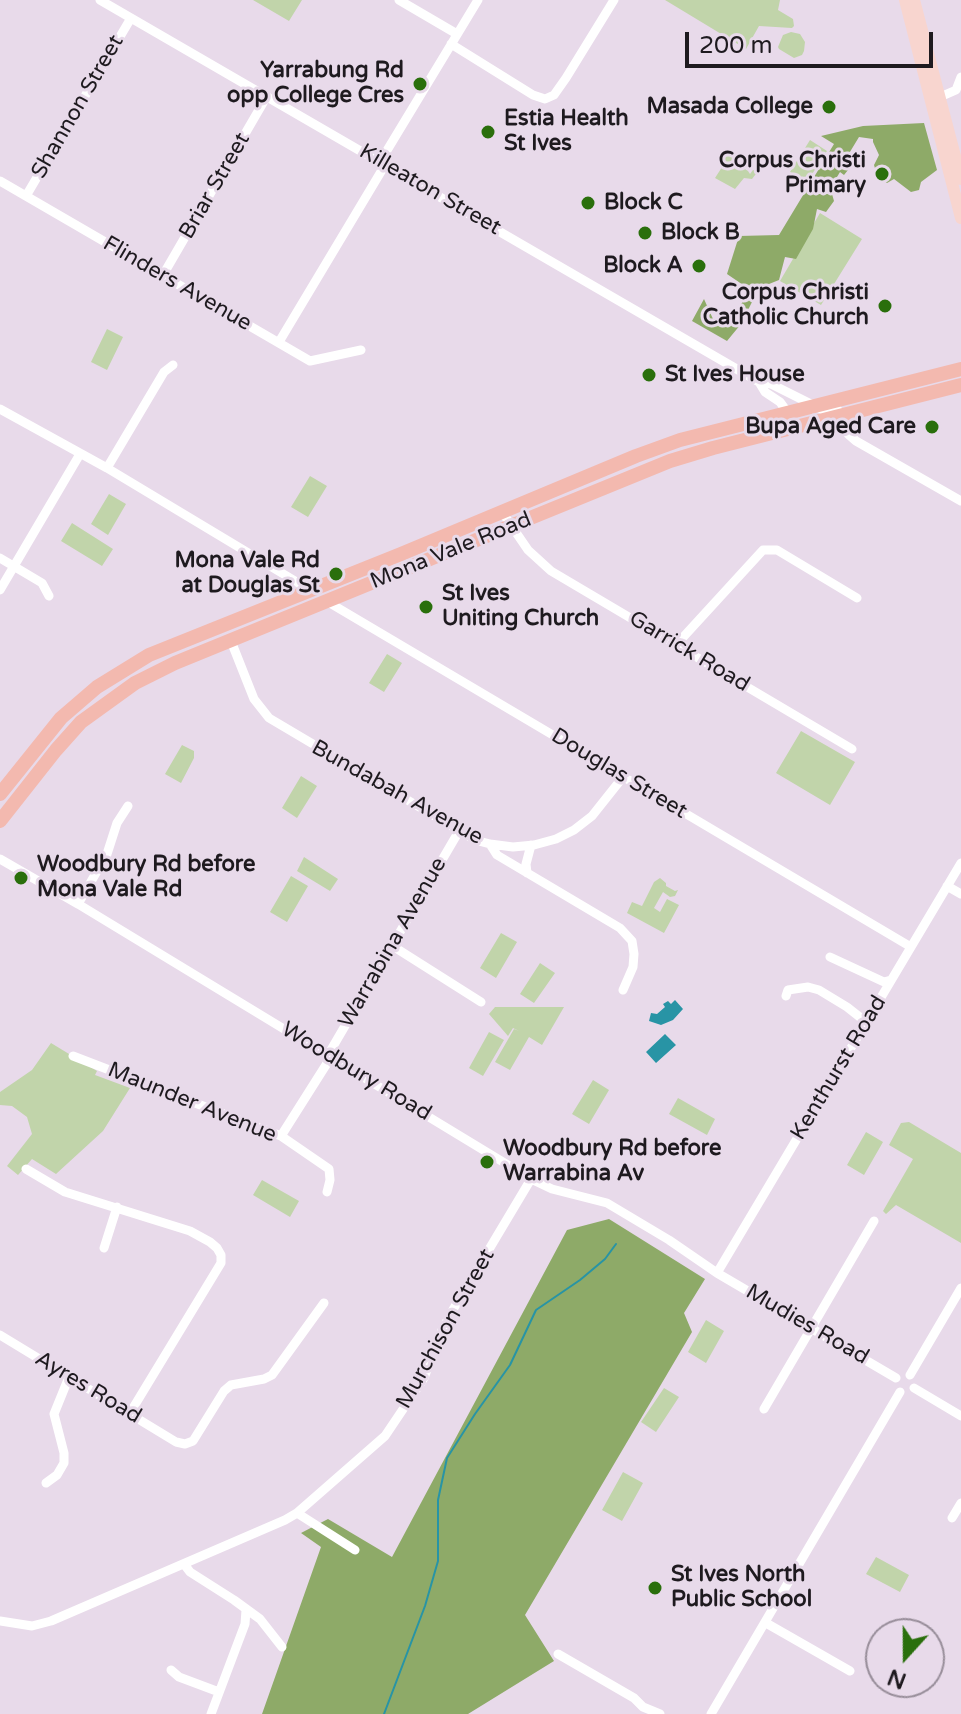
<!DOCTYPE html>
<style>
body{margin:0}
#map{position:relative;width:961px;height:1714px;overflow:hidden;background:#e8daea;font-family:"Varela Round",sans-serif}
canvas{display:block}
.north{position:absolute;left:865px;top:1618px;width:80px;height:80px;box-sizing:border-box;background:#e8daea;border:2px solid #978d99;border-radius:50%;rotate:201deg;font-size:22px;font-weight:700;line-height:32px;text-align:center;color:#1e1a1f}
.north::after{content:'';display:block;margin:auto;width:28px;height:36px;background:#2a6f0c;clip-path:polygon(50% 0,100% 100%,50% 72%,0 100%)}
.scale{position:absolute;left:685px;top:32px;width:248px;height:36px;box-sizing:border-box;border:4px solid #1e1a1f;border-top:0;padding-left:10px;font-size:24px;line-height:28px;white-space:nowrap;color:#1e1a1f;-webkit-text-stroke:6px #e8daea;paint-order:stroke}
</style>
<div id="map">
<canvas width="961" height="1714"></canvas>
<div class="north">N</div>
<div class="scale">200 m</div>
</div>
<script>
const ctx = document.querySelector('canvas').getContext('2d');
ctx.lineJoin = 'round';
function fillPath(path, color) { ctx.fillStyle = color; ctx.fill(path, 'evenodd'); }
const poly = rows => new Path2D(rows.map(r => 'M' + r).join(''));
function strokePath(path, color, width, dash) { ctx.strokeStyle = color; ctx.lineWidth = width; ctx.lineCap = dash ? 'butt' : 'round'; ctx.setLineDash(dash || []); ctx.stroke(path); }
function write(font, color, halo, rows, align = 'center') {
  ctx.font = font + ' "Varela Round",sans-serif'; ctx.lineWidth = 6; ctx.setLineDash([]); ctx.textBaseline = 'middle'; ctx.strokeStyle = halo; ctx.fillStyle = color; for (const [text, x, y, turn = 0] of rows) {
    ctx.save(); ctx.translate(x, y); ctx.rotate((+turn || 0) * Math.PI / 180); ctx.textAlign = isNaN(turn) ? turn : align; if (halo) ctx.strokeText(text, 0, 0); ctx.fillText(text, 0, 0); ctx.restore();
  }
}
const green = poly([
 [253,0,302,0,289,21],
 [665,0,780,0,778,10,793,19,794,26,792,28,759,26,746,49],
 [791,32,800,34,805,42,804,51,802,55,794,58,779,49,778,47,783,35],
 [810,140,827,151,807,182,790,172],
 [727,152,733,158,733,161,748,171,750,174,753,170,759,170,752,179,744,178,735,189,715,178,724,164,721,162],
 [820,213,862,239,821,305,780,281],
 [107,329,123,337,107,370,91,362],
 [310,476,327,486,308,517,291,507],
 [109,494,126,504,108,535,91,524],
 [72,523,113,549,102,566,61,541],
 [387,654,402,663,384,692,369,683],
 [801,731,855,762,830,805,776,773],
 [182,745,194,751,194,758,181,783,165,774],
 [301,776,317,786,297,818,282,808],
 [304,857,338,879,330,891,297,871],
 [291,876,308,886,287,922,270,912],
 [660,878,666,883,666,886,675,891,678,890,675,896,670,897,663,892,654,908,660,912,667,899,679,905,664,933,627,913,632,902,642,906,654,882],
 [501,933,517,942,496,978,480,968],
 [540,963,555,973,534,1003,520,994],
 [495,1007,564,1007,542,1045,529,1037,510,1070,495,1062,514,1029,519,1031,513,1028,508,1036,489,1014],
 [489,1032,504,1040,483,1076,469,1068],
 [51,1043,97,1071,95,1075,130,1088,103,1131,56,1174,32,1159,18,1175,7,1166,32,1134,27,1117,12,1106,0,1105,0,1092,32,1070],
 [593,1080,609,1090,589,1124,572,1114],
 [678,1098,715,1119,707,1135,669,1114],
 [909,1122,961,1153,961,1243,896,1205,886,1214,883,1211,913,1159,889,1145,901,1123],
 [866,1132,883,1142,864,1175,847,1165],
 [262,1180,299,1201,290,1217,253,1195],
 [706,1320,724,1331,706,1363,688,1352],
 [664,1388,679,1397,656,1432,641,1422],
 [623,1472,643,1483,622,1521,602,1510],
 [876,1557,909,1575,900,1592,866,1574]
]);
const forest = poly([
 [924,123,937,170,921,182,919,190,911,192,894,179,887,183,878,178,874,165,879,155,873,142,873,139,859,137,842,165,848,170,844,175,840,172,834,182,839,187,833,190,832,194,834,201,826,212,817,209,813,229,796,259,785,257,779,280,759,288,741,324,727,341,692,321,704,299,713,319,730,326,749,289,727,274,739,236,779,235,834,144,821,136,863,126],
 [609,1219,705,1279,684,1313,692,1332,525,1615,554,1661,468,1714,262,1714,321,1547,301,1533,328,1519,392,1557,567,1230]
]);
const water = poly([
 [675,1000,683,1009,673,1020,661,1025,649,1021,651,1013,657,1014,665,1007,663,1004,668,1001,671,1004],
 [665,1034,676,1045,656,1063,646,1052]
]);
const stream = poly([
 [384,1714,425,1606,438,1561,438,1500,447,1458,475,1414,510,1365,536,1310,580,1280,605,1259,616,1244]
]);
const minor = poly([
 [100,0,759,382,771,384,825,411,838,410,848,434,856,441,961,501],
 [399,0,457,34],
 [451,44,533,95,545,99,554,95,566,78,614,0],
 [940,97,956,90,961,77],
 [0,181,310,361,361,350],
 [26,196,131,18],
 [163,275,267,96],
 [279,342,382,170,383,157,478,0],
 [759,382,765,392,780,402,788,413],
 [0,409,107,468,310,590],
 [107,468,164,372,173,365],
 [502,512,528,550,551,571,852,749],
 [0,558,42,583,49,596],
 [0,590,80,454],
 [328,602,911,947],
 [231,641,254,699,269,718,475,840,490,844,513,847,534,845,556,839,574,830,592,816,623,777],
 [676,645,763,550,777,550,857,598],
 [490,844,497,855,620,928,632,941,634,954,633,967,623,990],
 [0,859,78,904,531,1179,552,1189,607,1203,669,1240,717,1273,896,1378],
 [527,873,526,864,531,845],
 [947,886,961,894],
 [78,904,107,854,117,823,128,806],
 [391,945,481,1002],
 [830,957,884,982,891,980],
 [786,996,788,990,808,987,819,990,847,1007,866,1022],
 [328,1055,459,831],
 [73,1056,281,1136,329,1169,330,1180,327,1192],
 [281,1136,331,1057],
 [26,1169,65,1192,190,1231,210,1242,217,1248,221,1255,221,1263,130,1413],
 [104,1248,117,1207],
 [717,1273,961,863],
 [0,1335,176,1442,185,1444,193,1441,224,1391,231,1385,264,1379,272,1375,324,1303],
 [910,1375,961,1288],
 [914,1388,961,1416],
 [764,1409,874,1221],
 [46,1483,57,1475,64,1463,64,1453,54,1414,69,1377],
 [297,1513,355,1550],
 [952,1518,961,1503],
 [184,1564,190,1572,234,1600,260,1619,282,1647],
 [0,1621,32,1626,51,1621,285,1520,297,1513,385,1436,424,1378,442,1330,454,1308,531,1179],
 [766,1623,850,1671],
 [558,1654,634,1698,643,1707,660,1714],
 [171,1670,179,1677,219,1692],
 [211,1714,245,1624,246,1610],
 [711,1714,900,1392]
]);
const major = poly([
 [905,0,961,218],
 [914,0,961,179]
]);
const highway = poly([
 [0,794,61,718,97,687,149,655,401,554,636,456,680,440,961,369],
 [0,821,56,750,81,722,135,683,175,663,670,461,713,448,961,385]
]);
const markers = [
 [420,84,8,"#2a6f0c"],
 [829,107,8,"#2a6f0c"],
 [488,132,8,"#2a6f0c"],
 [882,174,8,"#2a6f0c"],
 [588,203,8,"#2a6f0c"],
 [645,233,8,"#2a6f0c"],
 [699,266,8,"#2a6f0c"],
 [885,306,8,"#2a6f0c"],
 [649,375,8,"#2a6f0c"],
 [932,427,8,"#2a6f0c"],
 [336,574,8,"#2a6f0c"],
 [426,607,8,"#2a6f0c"],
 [21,878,8,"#2a6f0c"],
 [487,1162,8,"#2a6f0c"],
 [655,1588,8,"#2a6f0c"]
];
const poiNames = [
 ["Yarrabung Rd",404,71,"right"],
 ["opp College Cres",404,96,"right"],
 ["Masada College",813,107,"right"],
 ["Estia Health",504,119],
 ["St Ives",504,144],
 ["Corpus Christi",866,161,"right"],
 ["Primary",866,186,"right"],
 ["Block C",604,203],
 ["Block B",661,233],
 ["Block A",683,266,"right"],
 ["Corpus Christi",869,293,"right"],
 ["Catholic Church",869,318,"right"],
 ["St Ives House",665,375],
 ["Bupa Aged Care",916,427,"right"],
 ["Mona Vale Rd",320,561,"right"],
 ["at Douglas St",320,586,"right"],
 ["St Ives",442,594],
 ["Uniting Church",442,619],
 ["Woodbury Rd before",37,865],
 ["Mona Vale Rd",37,890],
 ["Woodbury Rd before",503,1149],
 ["Warrabina Av",503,1174],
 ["St Ives North",671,1575],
 ["Public School",671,1600]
];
const streetNames = [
 ["Shannon Street",78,107,-60],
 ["Briar Street",215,186,-60],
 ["Killeaton Street",430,190,30],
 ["Flinders Avenue",177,284,30],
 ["Mona Vale Road",451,551,-22],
 ["Garrick Road",689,652,31],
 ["Douglas Street",619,774,31],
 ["Bundabah Avenue",397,793,29],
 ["Warrabina Avenue",393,943,-60],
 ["Kenthurst Road",839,1068,-59],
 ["Woodbury Road",356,1072,31],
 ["Maunder Avenue",192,1103,22],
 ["Mudies Road",807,1325,30],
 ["Murchison Street",446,1329,-61],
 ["Ayres Road",88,1388,31]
];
fillPath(green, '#c1d4aa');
fillPath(forest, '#8eaa68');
fillPath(water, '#2894a5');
strokePath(stream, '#2894a5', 2);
strokePath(minor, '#fff', 9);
strokePath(major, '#f8d5cf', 12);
strokePath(highway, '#f3b9af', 14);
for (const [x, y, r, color] of markers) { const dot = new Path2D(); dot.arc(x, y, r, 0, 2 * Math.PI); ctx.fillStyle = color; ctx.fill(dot); strokePath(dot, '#e8daea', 3); }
write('bold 22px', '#1e1a1f', '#e8daea', poiNames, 'left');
write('22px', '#1e1a1f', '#e8daea', streetNames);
</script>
